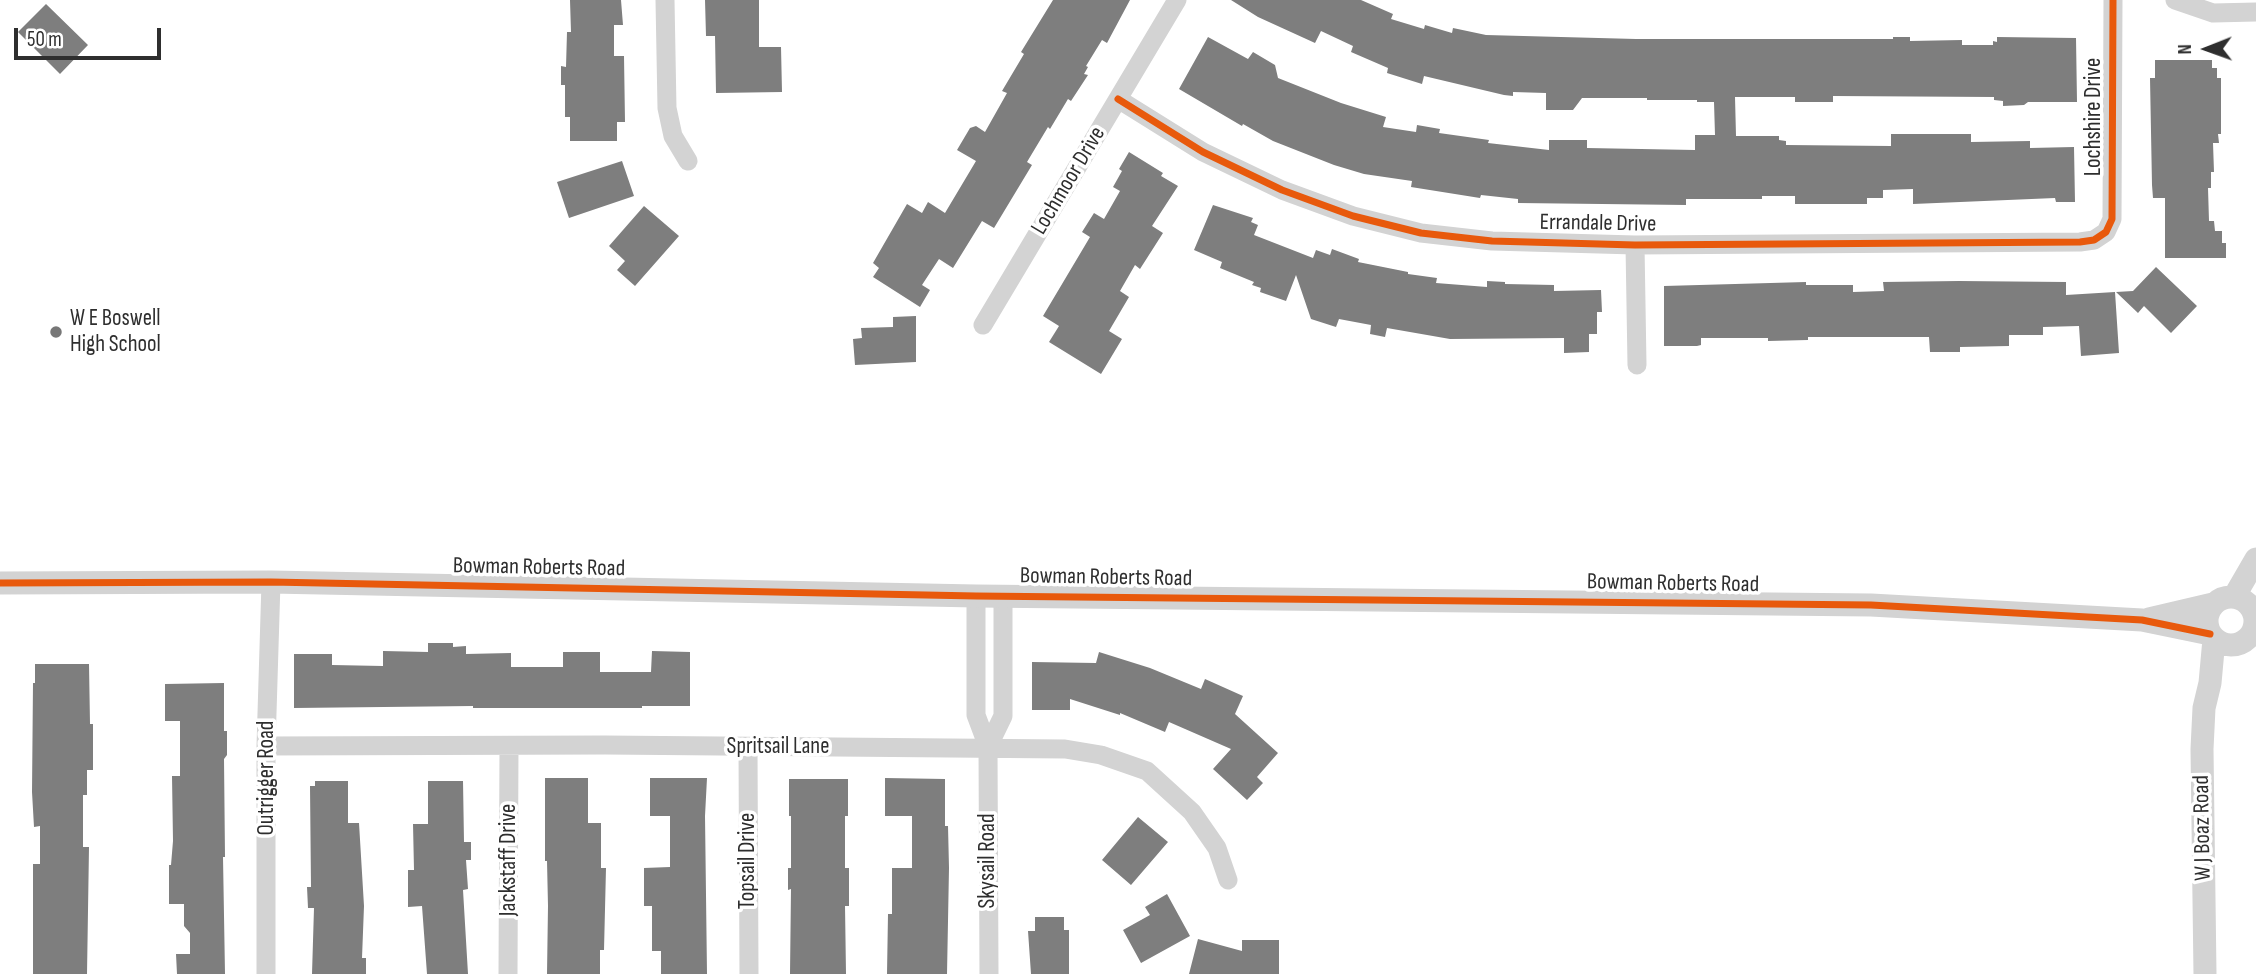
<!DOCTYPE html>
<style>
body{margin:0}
#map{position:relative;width:2256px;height:974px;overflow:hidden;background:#fff;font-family:"Sofia Sans Condensed",sans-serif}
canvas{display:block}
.north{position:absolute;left:2172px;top:14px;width:70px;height:70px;-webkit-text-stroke:5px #fff;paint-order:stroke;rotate:269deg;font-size:19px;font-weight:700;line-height:28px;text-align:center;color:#2e2e2e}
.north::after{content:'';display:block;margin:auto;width:24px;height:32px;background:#2e2e2e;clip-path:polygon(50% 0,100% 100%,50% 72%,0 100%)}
.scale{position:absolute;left:14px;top:28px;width:147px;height:32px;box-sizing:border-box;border:4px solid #2e2e2e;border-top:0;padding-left:9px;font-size:21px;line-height:24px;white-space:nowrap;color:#2e2e2e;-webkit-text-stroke:5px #fff;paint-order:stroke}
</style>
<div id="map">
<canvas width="2256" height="974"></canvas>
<div class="north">N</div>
<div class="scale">50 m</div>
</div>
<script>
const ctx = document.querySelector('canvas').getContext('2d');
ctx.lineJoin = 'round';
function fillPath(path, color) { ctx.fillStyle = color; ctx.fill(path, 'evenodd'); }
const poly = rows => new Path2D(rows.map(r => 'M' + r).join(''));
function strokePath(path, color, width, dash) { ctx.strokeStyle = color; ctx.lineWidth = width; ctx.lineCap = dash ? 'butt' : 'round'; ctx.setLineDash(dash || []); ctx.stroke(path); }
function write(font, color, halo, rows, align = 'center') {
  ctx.font = font + ' "Sofia Sans Condensed",sans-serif'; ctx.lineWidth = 7; ctx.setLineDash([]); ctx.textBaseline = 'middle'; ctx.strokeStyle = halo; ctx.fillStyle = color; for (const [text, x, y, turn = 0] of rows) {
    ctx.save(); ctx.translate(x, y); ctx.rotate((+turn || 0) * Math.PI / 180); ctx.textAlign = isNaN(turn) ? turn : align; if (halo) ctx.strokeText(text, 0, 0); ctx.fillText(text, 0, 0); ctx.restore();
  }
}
const building = poly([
 [570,0,621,0,623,25,614,25,614,56,624,56,625,122,617,122,617,141,570,141,570,117,565,117,565,85,561,85,561,66,566,67,567,32,571,32],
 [705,0,759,0,759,47,781,47,782,92,716,93,715,36,706,36],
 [1053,0,1130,0,1107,43,1102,40,1086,66,1088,67,1084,74,1088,75,1071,101,1068,99,1050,129,1048,127,1027,162,1032,165,994,228,982,221,953,268,939,259,922,285,930,290,920,307,873,277,879,268,873,263,907,204,922,213,928,202,945,213,976,161,957,150,970,128,976,126,985,132,1007,93,1002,91,1024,54,1021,52],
 [1231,0,1361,0,1393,14,1391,19,1424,29,1425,25,1452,33,1453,28,1486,35,1636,39,1893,39,1893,37,1910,37,1910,41,1962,40,1962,45,1993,45,1993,41,1997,42,1997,37,2076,38,2077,102,2028,102,2024,105,2003,106,2003,101,1994,100,1994,97,1833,96,1833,102,1795,102,1795,97,1735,97,1736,136,1779,136,1779,140,1786,141,1786,145,1891,146,1891,134,1971,134,1971,142,2030,141,2030,148,2074,147,2075,202,2056,202,2055,198,1913,204,1913,189,1883,190,1883,198,1867,198,1867,204,1795,204,1795,196,1762,196,1762,199,1686,199,1686,205,1518,203,1518,199,1481,195,1480,198,1411,187,1412,181,1364,174,1334,165,1273,141,1243,124,1242,126,1179,89,1208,37,1248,59,1253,52,1275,65,1278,78,1341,103,1386,117,1383,127,1416,132,1417,125,1440,129,1439,133,1489,140,1488,143,1549,150,1549,140,1587,140,1587,148,1695,150,1695,135,1715,135,1714,102,1697,102,1697,100,1647,100,1647,98,1582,98,1573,110,1546,110,1546,93,1513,92,1513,96,1504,95,1424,76,1422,84,1387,73,1388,68,1351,52,1353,46,1321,31,1315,43,1258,17],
 [46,4,88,45,60,74,18,32],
 [2155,60,2212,60,2212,68,2217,68,2217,78,2221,78,2221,134,2218,134,2219,143,2213,143,2214,172,2211,172,2211,188,2208,188,2209,221,2214,221,2215,231,2222,231,2222,243,2226,243,2226,258,2165,258,2165,198,2153,198,2152,185,2150,78,2155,78],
 [1129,152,1163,173,1161,176,1178,186,1152,226,1163,233,1140,269,1135,265,1120,291,1129,297,1109,331,1122,339,1101,374,1049,342,1059,326,1043,316,1090,237,1082,232,1094,213,1104,219,1120,191,1113,187,1122,171,1119,169],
 [622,161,634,196,569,218,557,182],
 [1213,205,1253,218,1251,222,1258,225,1254,235,1313,258,1316,250,1330,255,1332,249,1359,259,1358,262,1408,272,1408,274,1437,278,1436,283,1487,287,1487,281,1505,282,1505,284,1554,285,1554,291,1601,290,1602,312,1597,312,1597,334,1589,334,1589,352,1564,353,1564,338,1450,339,1387,328,1385,337,1370,334,1371,325,1339,319,1336,327,1311,319,1296,275,1286,301,1260,292,1261,288,1252,285,1254,282,1220,268,1222,262,1194,250],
 [644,206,679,236,635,286,617,270,625,261,609,246],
 [2156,267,2197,306,2171,333,2144,306,2138,313,2116,292,2133,291],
 [1959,281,2066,282,2066,295,2115,292,2119,353,2081,356,2079,326,2043,327,2043,335,2009,335,2009,346,1960,347,1960,352,1930,352,1929,337,1808,337,1808,340,1768,341,1768,338,1701,338,1701,345,1697,346,1664,346,1664,286,1806,282,1806,285,1853,285,1853,292,1884,291,1883,282],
 [916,316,916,362,855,365,853,339,862,338,861,328,893,327,893,317],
 [428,643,453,643,453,647,466,646,466,654,511,653,511,667,563,667,563,652,600,652,600,672,651,672,652,651,690,652,690,706,642,706,642,708,473,708,473,706,294,708,294,654,332,654,332,665,383,666,383,651,428,652],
 [1099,652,1150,668,1201,689,1205,679,1243,696,1235,714,1278,753,1257,777,1263,783,1247,800,1213,769,1231,749,1169,722,1165,732,1120,713,1120,715,1070,699,1070,710,1032,710,1032,662,1096,663],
 [35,664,89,664,90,724,93,724,93,770,87,770,87,795,83,795,83,847,89,847,87,974,33,974,33,864,40,864,40,826,34,827,32,792,33,683,35,683],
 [224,683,224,731,227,731,227,755,224,759,225,857,223,857,225,974,177,974,176,954,190,954,190,933,184,926,184,904,169,904,169,865,171,865,173,841,172,776,180,776,180,721,165,721,165,684],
 [545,778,588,778,588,823,601,823,601,868,606,868,604,950,600,950,600,974,547,974,548,906,547,861,545,861],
 [650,778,707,778,705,816,707,974,661,974,661,951,652,951,652,906,644,906,644,868,670,867,670,816,650,816],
 [885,778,945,779,945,826,948,826,949,868,947,974,887,974,888,914,892,914,892,868,912,868,912,816,885,816],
 [789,779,848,779,848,816,845,816,845,868,849,868,849,906,845,906,846,974,790,974,791,889,788,890,788,868,791,868,791,816,789,816],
 [315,781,348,781,348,823,359,823,364,906,362,958,366,958,366,974,312,974,314,908,308,908,307,887,311,887,310,786,315,786],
 [428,781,463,781,464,842,471,842,471,860,466,860,468,889,463,890,468,974,427,974,422,906,408,907,408,870,414,870,413,824,428,824],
 [1138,817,1168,842,1131,885,1102,860],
 [1167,894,1190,936,1141,963,1123,930,1150,915,1145,907],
 [1035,917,1064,917,1064,930,1069,930,1069,974,1031,974,1028,931,1035,931],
 [1198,939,1242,951,1242,940,1279,940,1279,974,1189,974]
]);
const minor = poly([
 [665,0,667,108,673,136,688,161],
 [2175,0,2213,13,2256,12],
 [1118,99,1203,152,1282,190,1353,216,1421,233,1492,241,1635,245,2080,242,2094,240,2106,232,2112,219,2113,0],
 [1635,245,1637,365],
 [983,325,1177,0],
 [976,596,976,715,988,747,1003,716,1003,596],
 [266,746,605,745,1065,749,1101,755,1147,771,1192,812,1217,848,1228,880],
 [748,747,749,974],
 [988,747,989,974],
 [266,974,266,746,271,582],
 [508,974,509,746]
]);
const tertiary = poly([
 [0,583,271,582,976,596,1871,605,2142,620,2210,634],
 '2207 621a24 24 0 1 1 48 0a24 24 0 1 1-48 0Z',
 [2234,597,2256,559],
 [2149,619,2213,604],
 [2205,974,2202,749,2204,708,2210,683,2214,639]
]);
const cycleway = poly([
 [1118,99,1203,152,1282,190,1353,216,1421,233,1492,241,1635,245,2080,242,2094,240,2106,232,2112,219,2113,0],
 [0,583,271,582,976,596,1871,605,2142,620,2210,634]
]);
const markers = [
 [56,332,7,"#777"]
];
const streetNames = [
 ["Lochshire Drive",2094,117,-90],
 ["Lochmoor Drive",1069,181,-59],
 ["Errandale Drive",1598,224,1],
 ["Bowman Roberts Road",539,568,1],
 ["Bowman Roberts Road",1106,578,1],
 ["Bowman Roberts Road",1673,584,1],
 ["Spritsail Lane",778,747],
 ["Outrigger Road",267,778,-90],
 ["W J Boaz Road",2203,828,-91],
 ["Jackstaff Drive",509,860,-90],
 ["Topsail Drive",748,861,-90],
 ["Skysail Road",988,861,-90]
];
const poiNames = [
 ["W E Boswell",70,319],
 ["High School",70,345]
];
fillPath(building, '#7e7e7e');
strokePath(minor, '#d3d3d3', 19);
strokePath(tertiary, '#d3d3d3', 23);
strokePath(cycleway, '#e8590c', 7);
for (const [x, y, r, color] of markers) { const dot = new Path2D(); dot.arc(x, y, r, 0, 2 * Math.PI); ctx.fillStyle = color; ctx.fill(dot); strokePath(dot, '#fff', 2.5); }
write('23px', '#2e2e2e', '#fff', streetNames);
write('23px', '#2e2e2e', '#fff', poiNames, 'left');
</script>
